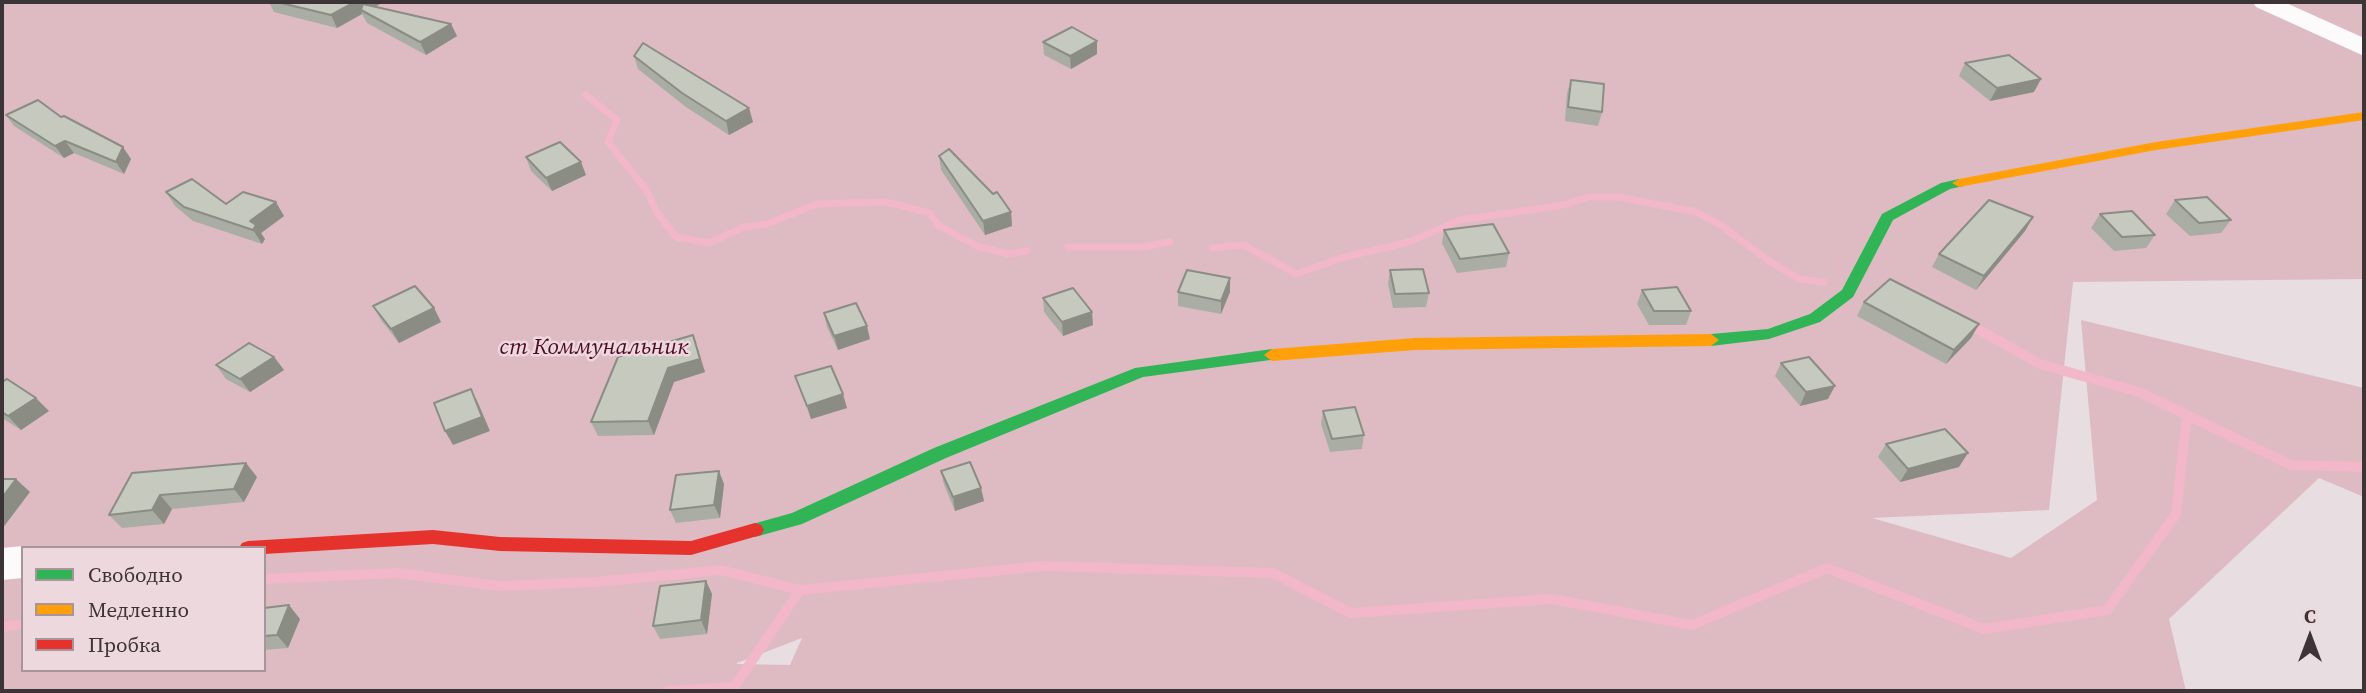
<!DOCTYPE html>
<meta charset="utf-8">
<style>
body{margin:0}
#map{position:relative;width:2366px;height:693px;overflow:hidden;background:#e8dde0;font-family:"Source Serif 4",serif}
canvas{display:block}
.frame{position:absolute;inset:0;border:4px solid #3c3436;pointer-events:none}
.legend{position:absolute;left:21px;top:546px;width:245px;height:126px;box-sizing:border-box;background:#edd8dd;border:2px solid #a6969a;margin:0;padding:9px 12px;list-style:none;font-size:21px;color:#3c3436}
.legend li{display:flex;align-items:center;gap:14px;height:35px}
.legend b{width:35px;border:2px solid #a6969a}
.north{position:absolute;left:2275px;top:602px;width:70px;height:70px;-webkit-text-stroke:5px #edd8dd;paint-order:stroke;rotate:0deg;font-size:19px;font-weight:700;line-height:28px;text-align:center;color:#3c3436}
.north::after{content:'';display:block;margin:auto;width:24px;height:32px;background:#3c3436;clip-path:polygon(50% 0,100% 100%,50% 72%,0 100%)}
</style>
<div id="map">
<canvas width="2366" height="693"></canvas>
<div class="frame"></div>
<ul class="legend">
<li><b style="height:9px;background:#30b455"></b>Свободно</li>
<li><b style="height:9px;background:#ff9f0a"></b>Медленно</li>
<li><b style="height:9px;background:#e5322d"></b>Пробка</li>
</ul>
<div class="north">С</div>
</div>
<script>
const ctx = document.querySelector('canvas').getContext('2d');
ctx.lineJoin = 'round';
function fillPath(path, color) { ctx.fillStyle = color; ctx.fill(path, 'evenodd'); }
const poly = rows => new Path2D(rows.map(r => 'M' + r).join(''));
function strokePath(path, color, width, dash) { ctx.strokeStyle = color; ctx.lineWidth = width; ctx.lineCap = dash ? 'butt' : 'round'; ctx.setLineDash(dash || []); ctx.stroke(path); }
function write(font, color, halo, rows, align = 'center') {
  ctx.font = font + ' "Source Serif 4",serif'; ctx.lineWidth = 5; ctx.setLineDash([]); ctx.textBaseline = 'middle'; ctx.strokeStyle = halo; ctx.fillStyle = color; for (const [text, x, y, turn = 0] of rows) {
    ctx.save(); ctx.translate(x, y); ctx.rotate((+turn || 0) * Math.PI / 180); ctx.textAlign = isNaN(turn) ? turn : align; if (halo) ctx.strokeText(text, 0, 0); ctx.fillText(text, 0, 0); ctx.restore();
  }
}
const green = poly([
 [2,2,2364,2,2364,279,2073,282,2049,510,1872,518,2011,558,2097,500,2081,320,2364,388,2364,497,2319,478,2169,619,2186,691,2,691],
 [23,548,264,548,264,670,23,670],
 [802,638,790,665,737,664,737,663]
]);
const streamFar1 = poly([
 [586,95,617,120,608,142,647,191,656,211,676,237,709,243,744,227,767,224,817,204,886,202,930,213,939,226,979,247,1009,254,1027,251],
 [1068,247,1143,247,1170,242],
 [1212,248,1244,245,1296,274,1341,258,1409,242,1460,220,1563,205,1589,197,1619,197,1696,212,1722,226,1769,261,1799,279,1824,282]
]);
const stream = poly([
 [1967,323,2040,364,2139,392,2187,415],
 [264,579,398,573,499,586,596,582,721,570,800,590],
 [2,627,23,624],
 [668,691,734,687,800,590,1043,566,1273,573,1351,613,1552,599,1692,625,1827,568,1984,629,2107,610,2176,514,2187,415,2291,465,2364,467]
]);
const street = poly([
 [2253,2,2284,2,2364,38,2364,56,2256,7,2253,2],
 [23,546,28,548,23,548,23,578,2,580,2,548,23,546]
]);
const fast = poly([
 [1959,179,1966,183,1964,186,1950,189,1893,220,1853,297,1820,322,1769,339,1711,346,1705,344,1703,340,1705,336,1711,334,1768,329,1810,314,1842,290,1882,214,1941,183,1959,179],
 [1272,349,1280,355,1278,359,1143,377,946,458,802,524,755,537,749,535,746,530,749,525,792,513,934,448,1135,368,1272,349]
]);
const slow = poly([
 [2364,112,2364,120,2156,150,1959,187,1952,183,1959,179,2156,142,2364,112],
 [1711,334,1719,340,1711,346,1415,350,1272,361,1264,355,1272,349,1415,338,1711,334]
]);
const jam = poly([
 [755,523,761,525,764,530,761,535,691,555,500,551,433,544,264,554,264,548,239,548,242,543,248,541,433,530,500,537,691,541,755,523]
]);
const wall = poly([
 [269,2,384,2,375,6,451,24,457,36,426,55,367,23,362,14,337,28,274,12],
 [1043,42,1097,54,1071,69,1044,55],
 [634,56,753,122,729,135,686,107,638,69],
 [1965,63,2034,92,1990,101,1959,76],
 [1571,80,1602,112,1598,126,1565,121,1567,93],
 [6,115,61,117,131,159,124,174,74,153,64,158,14,126],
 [939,156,1011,212,1012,226,985,235,941,170],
 [526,157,586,175,552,191,531,171],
 [166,192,226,204,284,216,261,233,265,239,262,244,193,221,175,206],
 [2175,200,2231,220,2221,233,2190,236,2166,214],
 [2100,214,2155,235,2146,248,2114,251,2091,228],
 [2033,217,2025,231,1976,290,1932,267,1939,254],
 [1444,230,1509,253,1506,267,1457,273,1442,243],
 [1390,270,1429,293,1426,307,1393,308,1388,284],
 [1230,278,1230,292,1221,314,1178,306,1178,292],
 [1642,290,1691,311,1686,325,1649,325,1637,304],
 [1043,298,1093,325,1063,336,1044,312],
 [1864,302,1979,324,1971,338,1946,364,1857,316],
 [373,306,434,308,441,322,399,343,381,320],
 [824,313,870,339,838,350,827,327],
 [698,349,705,372,674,382,654,435,598,436,591,422],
 [274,357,284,370,250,392,226,379,216,365],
 [1781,363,1828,399,1800,406,1775,376],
 [795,376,847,408,811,419],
 [2,382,49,411,21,430,2,418],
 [1323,411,1364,435,1362,449,1330,452,1321,424],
 [1886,444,1959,467,1900,482,1878,457],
 [941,471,981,488,984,501,955,511,944,485],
 [132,473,257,477,244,502,172,509,164,524,122,528,109,515],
 [724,484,720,518,676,523,670,510],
 [706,581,712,594,707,634,660,639,653,626],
 [264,608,300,619,288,648,264,650]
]);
const shadedWall = poly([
 [355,2,384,2,365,12,361,10,362,14,337,28,331,15],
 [451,24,457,36,426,55,420,42],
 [1097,41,1097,54,1071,69,1070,56],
 [2041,79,2034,92,1990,101,1997,88],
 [749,108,753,122,729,135,726,121],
 [65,141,74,153,64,158,55,146],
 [123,147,131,159,124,174,116,162],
 [581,162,586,175,552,191,546,178],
 [276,202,284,216,261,233,265,239,262,244,253,230,250,221],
 [1011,212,1012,226,985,235,983,221],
 [2033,217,2025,231,1976,290,1984,276],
 [1230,278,1230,292,1221,314,1221,301],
 [434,308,441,322,399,343,391,329],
 [1092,312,1093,325,1063,336,1062,322],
 [1979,324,1971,338,1946,364,1954,350],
 [867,326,870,339,838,350,834,336],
 [693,335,705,372,674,382,654,435,648,421,668,368],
 [274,357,284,370,250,392,240,379],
 [1835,386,1828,399,1800,406,1806,392],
 [471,389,478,403,490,431,453,445,445,431],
 [843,394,847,408,811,419,807,406],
 [36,398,49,411,21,430,8,416],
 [1968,453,1959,467,1900,482,1908,469],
 [246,463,257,477,244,502,234,489],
 [719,471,724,484,720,518,714,505],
 [16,479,30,492,2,529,2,498],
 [981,488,984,501,955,511,953,497],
 [160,495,172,509,164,524,152,510],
 [706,581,712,594,707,634,701,620],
 [289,605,300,619,288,648,277,635]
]);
const building = poly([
 [277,2,355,2,331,15,277,2],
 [363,4,451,24,420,42,361,10,363,4],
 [1072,27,1097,41,1070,56,1043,42,1072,27],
 [643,43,749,108,726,121,682,93,634,56,643,43],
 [2009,55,2041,79,1997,88,1965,63,2009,55],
 [1571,80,1604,84,1602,112,1568,107,1571,80],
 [38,100,61,117,64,116,123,147,116,162,65,141,55,146,6,115,38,100],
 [560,142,581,162,546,178,526,157,560,142],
 [949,149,993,194,997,192,1011,212,983,221,939,156,949,149],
 [192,179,226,204,243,192,276,202,250,221,256,225,253,230,184,207,166,192,192,179],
 [2207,197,2231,220,2199,223,2175,200,2207,197],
 [1989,200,2033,217,1984,276,1939,254,1989,200],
 [2132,211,2155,235,2122,237,2100,214,2132,211],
 [1493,224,1509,253,1460,259,1444,230,1493,224],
 [1423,269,1429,293,1395,294,1390,270,1423,269],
 [1187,270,1230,278,1221,301,1178,292,1187,270],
 [1890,279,1979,324,1954,350,1864,302,1890,279],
 [415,286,434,308,391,329,373,306,415,286],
 [1677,287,1691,311,1654,311,1642,290,1677,287],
 [1073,288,1092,312,1062,322,1043,298,1073,288],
 [856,303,867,326,834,336,824,313,856,303],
 [693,335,700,359,668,368,648,421,591,422,618,357,693,335],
 [249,343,274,357,240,379,216,365,249,343],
 [1809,357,1835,386,1806,392,1781,363,1809,357],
 [831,366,843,394,807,406,795,376,831,366],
 [7,379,36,398,8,416,2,412,2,382,7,379],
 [471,389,482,417,445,431,434,403,471,389],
 [1355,407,1364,435,1332,439,1323,411,1355,407],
 [1945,429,1968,453,1908,469,1886,444,1945,429],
 [970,462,981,488,953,497,941,471,970,462],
 [246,463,234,489,160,495,152,510,109,515,132,473,246,463],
 [719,471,714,505,670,510,676,475,719,471],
 [2,479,16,479,2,498,2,479],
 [706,581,701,620,653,626,660,586,706,581],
 [289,605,277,635,264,636,264,608,289,605]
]);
const parkNames = [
 ["ст Коммунальник",594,348]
];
fillPath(green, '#debac3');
strokePath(streamFar1, '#f2b7c8', 7);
strokePath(stream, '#f2b7c8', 10);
fillPath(street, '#fcfafa');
fillPath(fast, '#30b455');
fillPath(slow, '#ff9f0a');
fillPath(jam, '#e5322d');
fillPath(wall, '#aaada3');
fillPath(shadedWall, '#8b8d85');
fillPath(building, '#c6c9be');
strokePath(building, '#8b8d85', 2);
write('italic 23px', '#4e0a26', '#edd8dd', parkNames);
</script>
